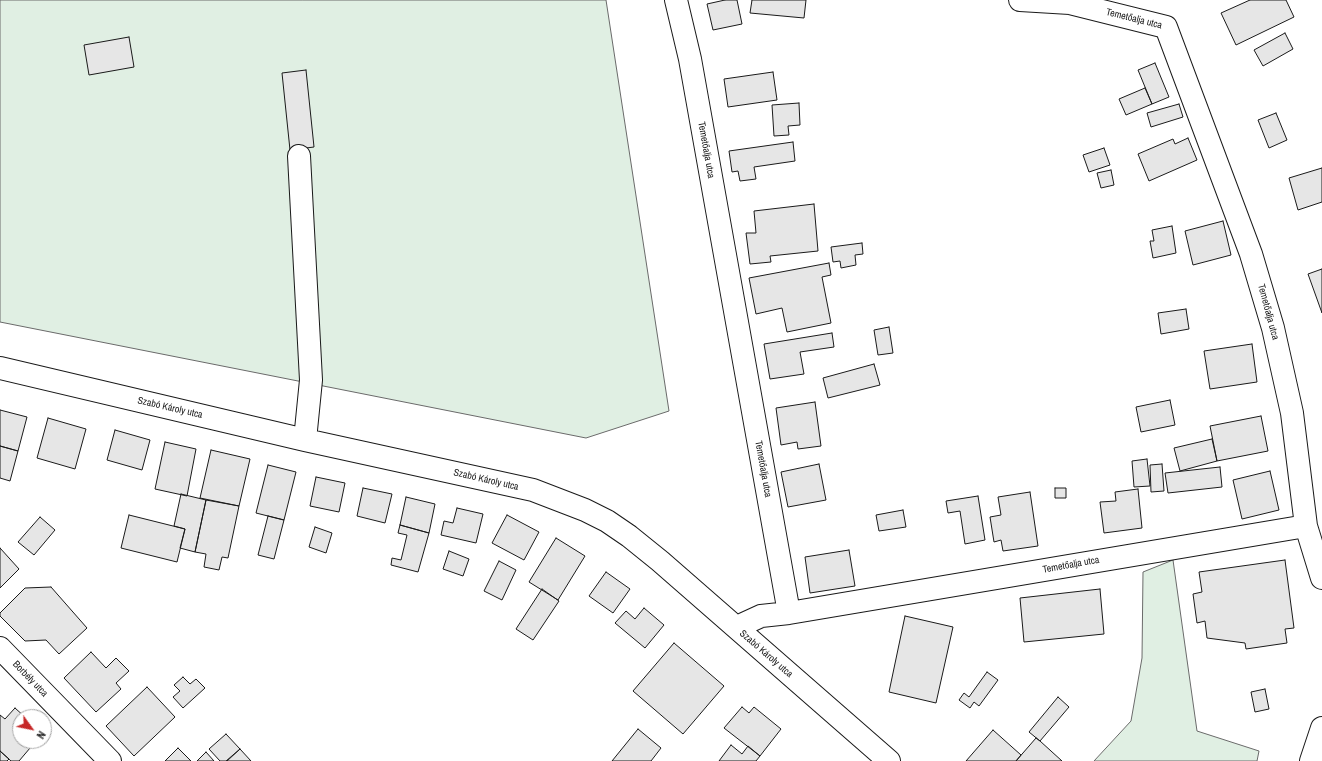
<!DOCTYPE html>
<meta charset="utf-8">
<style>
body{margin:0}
#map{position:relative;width:1322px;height:761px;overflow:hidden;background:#fff;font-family:"Archivo Narrow",sans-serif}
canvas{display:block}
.north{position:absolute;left:12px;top:709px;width:40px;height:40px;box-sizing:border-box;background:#fff;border:1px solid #a3a3a3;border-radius:50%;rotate:123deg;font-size:11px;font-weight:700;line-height:16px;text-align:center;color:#1a1a1a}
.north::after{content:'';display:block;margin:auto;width:14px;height:18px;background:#c62828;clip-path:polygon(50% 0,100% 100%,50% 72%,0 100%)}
</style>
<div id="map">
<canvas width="1322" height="761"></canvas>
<div class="north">N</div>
</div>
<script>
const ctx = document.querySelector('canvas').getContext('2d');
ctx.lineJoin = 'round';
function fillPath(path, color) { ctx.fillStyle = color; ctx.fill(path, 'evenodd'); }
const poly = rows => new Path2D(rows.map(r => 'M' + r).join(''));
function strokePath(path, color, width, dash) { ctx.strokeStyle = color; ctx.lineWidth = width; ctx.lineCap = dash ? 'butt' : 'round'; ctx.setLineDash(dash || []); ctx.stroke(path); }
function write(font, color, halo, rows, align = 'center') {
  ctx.font = font + ' "Archivo Narrow",sans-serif'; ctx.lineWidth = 3; ctx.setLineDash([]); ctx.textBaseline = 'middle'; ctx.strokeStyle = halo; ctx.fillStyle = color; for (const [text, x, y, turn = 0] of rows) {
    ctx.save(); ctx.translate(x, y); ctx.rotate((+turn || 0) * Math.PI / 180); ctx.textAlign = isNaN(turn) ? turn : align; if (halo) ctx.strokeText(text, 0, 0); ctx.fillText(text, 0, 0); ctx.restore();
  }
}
const green = poly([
 [0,0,606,0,669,411,586,438,0,322,0,0],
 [1173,560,1197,731,1259,751,1257,761,1094,761,1131,721,1142,658,1143,572,1173,560]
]);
const building = poly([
 [725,0,737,0,742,24,713,30,707,4,725,0],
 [752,0,806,0,804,18,750,13,752,0],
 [1250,0,1286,0,1294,17,1236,45,1221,13,1250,0],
 [1285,33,1293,49,1263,66,1254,50,1285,33],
 [129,37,134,67,89,75,84,45,129,37],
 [1155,63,1169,97,1152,104,1138,70,1155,63],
 [306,70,314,147,290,150,282,73,306,70],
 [773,72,777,100,728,107,724,79,773,72],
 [1145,88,1152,104,1126,115,1119,99,1145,88],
 [799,103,800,125,788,126,789,135,774,136,772,105,799,103],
 [1179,104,1183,117,1151,127,1147,113,1179,104],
 [1276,113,1287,140,1269,148,1258,120,1276,113],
 [1188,138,1197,160,1149,181,1138,154,1173,139,1175,144,1188,138],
 [793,142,795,161,754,167,756,179,740,181,738,171,732,172,729,151,793,142],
 [1104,148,1110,165,1089,172,1083,155,1104,148],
 [1322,168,1322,202,1298,210,1289,178,1322,168],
 [1111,170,1114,185,1101,188,1097,173,1111,170],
 [814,204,818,251,770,256,771,262,750,264,746,233,756,233,754,211,814,204],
 [1223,221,1231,255,1193,265,1185,231,1223,221],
 [1172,226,1176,253,1153,258,1150,241,1154,241,1152,230,1172,226],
 [862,243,863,254,855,255,856,265,841,268,840,261,833,262,831,247,862,243],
 [829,263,831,275,822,277,831,323,787,332,782,308,756,314,749,278,829,263],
 [1322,269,1322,313,1308,274,1322,269],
 [1186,309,1189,329,1161,334,1158,313,1186,309],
 [889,327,893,353,878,355,874,330,889,327],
 [832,333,834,347,800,352,804,374,770,379,764,344,832,333],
 [1252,344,1257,382,1210,389,1204,351,1252,344],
 [874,364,880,385,828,398,823,378,874,364],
 [1170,400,1175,425,1141,432,1136,407,1170,400],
 [815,402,821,446,798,449,797,442,781,445,776,408,815,402],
 [0,410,27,417,18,451,0,446,0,410],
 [1261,416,1268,451,1217,461,1210,426,1261,416],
 [48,418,86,429,75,469,37,458,48,418],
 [115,430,150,440,142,470,107,460,115,430],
 [1212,439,1217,461,1180,471,1174,448,1212,439],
 [165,442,196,449,187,496,155,489,165,442],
 [0,446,18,451,10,481,0,478,0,446],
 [211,450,250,459,239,506,200,498,211,450],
 [1147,459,1150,486,1134,487,1132,461,1147,459],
 [819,464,826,500,788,507,781,472,819,464],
 [1162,464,1164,491,1151,492,1150,465,1162,464],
 [268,465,296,472,284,520,256,513,268,465],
 [1220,467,1222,487,1168,493,1165,473,1220,467],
 [1270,471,1279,510,1242,519,1233,480,1270,471],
 [316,477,345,483,339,512,310,506,316,477],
 [363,488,392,494,385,523,357,516,363,488],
 [1055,488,1066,488,1066,498,1055,498,1055,488],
 [1138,489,1142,528,1104,533,1100,502,1116,501,1115,492,1138,489],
 [1030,492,1038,546,1003,551,1001,540,994,542,990,517,1001,515,998,497,1030,492],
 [181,494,206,500,195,552,180,548,185,529,174,526,181,494],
 [978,496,985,540,965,544,960,511,948,513,946,501,978,496],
 [406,497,435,504,429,533,400,525,406,497],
 [206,500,239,506,228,558,222,557,219,570,204,567,206,554,195,552,206,500],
 [457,508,483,514,476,543,441,535,444,521,453,523,457,508],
 [903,510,906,527,879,531,876,515,903,510],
 [129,515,185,529,177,562,121,548,129,515],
 [507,515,539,532,524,560,492,543,507,515],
 [268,516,284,520,274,559,258,555,268,516],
 [40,517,55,530,34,555,18,542,40,517],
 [400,525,429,533,418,572,391,565,392,558,401,560,407,535,398,533,400,525],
 [315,527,332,533,326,553,309,547,315,527],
 [556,538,585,556,558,600,529,582,556,538],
 [0,548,19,569,0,588,0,548],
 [849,550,855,586,810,593,805,557,849,550],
 [449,551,469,559,463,576,443,569,449,551],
 [1285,560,1294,628,1285,629,1287,643,1246,649,1245,643,1207,638,1205,621,1197,623,1193,594,1202,592,1199,572,1285,560],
 [499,561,516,570,502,600,484,591,499,561],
 [606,572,630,589,613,613,589,596,606,572],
 [51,587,87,628,59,654,46,640,25,641,0,616,0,613,25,588,51,587],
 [542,589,559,601,533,640,516,629,542,589],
 [1100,589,1104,634,1024,642,1020,598,1100,589],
 [644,608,664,625,645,648,615,623,626,611,635,619,644,608],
 [905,616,953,627,936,703,889,692,905,616],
 [674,643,724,686,683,734,633,691,674,643],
 [91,652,106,668,116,658,129,671,116,683,121,689,96,712,64,678,91,652],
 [987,672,998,680,979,706,974,702,970,708,959,700,964,693,969,697,987,672],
 [183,677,190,684,196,679,205,688,183,708,173,697,180,691,174,685,183,677],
 [147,687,175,717,134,756,106,726,147,687],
 [1265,689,1269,709,1255,712,1251,692,1265,689],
 [1058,697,1069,707,1040,741,1029,732,1058,697],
 [742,707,749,713,754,707,781,729,760,756,724,728,742,707],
 [15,708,25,717,20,717,20,741,36,741,19,761,11,761,0,751,0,715,5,719,15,708],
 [638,729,661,748,651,761,612,761,638,729],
 [993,730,1021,755,1016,761,966,761,993,730],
 [226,734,240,749,226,761,220,761,209,749,226,734],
 [1036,738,1040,741,1062,761,1016,761,1036,738],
 [731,745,742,754,748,746,760,756,756,761,719,761,731,745],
 [178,748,191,761,165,761,178,748],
 [240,749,251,761,227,761,240,749],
 [0,751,9,759,7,761,0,761,0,751],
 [206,752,214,761,197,761,206,752]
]);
const minor = poly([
 [676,0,690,59,789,613],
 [1020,0,1070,3,1166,27,1251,254,1273,328,1292,413,1306,526,1322,578],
 [299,156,311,380,305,440],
 [0,368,305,440,533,490,585,510,607,521,629,536,660,561,889,761],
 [737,627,761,616,789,613,1306,526],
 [0,648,110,761],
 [1311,761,1322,728]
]);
const streetNames = [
 ["Temetőalja utca",1134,19,14],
 ["Temetőalja utca",706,150,80],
 ["Temetőalja utca",1268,312,75],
 ["Szabó Károly utca",170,408,13],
 ["Temetőalja utca",763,469,80],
 ["Szabó Károly utca",486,480,13],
 ["Temetőalja utca",1071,565,-10],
 ["Szabó Károly utca",766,654,41],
 ["Borbély utca",30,679,46]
];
fillPath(green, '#e0efe3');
strokePath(green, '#6a6a6a', 1);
fillPath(building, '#e6e6e6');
strokePath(building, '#1a1a1a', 1);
strokePath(minor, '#1a1a1a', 24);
strokePath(minor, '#fff', 22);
write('10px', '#1a1a1a', '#fff', streetNames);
</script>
